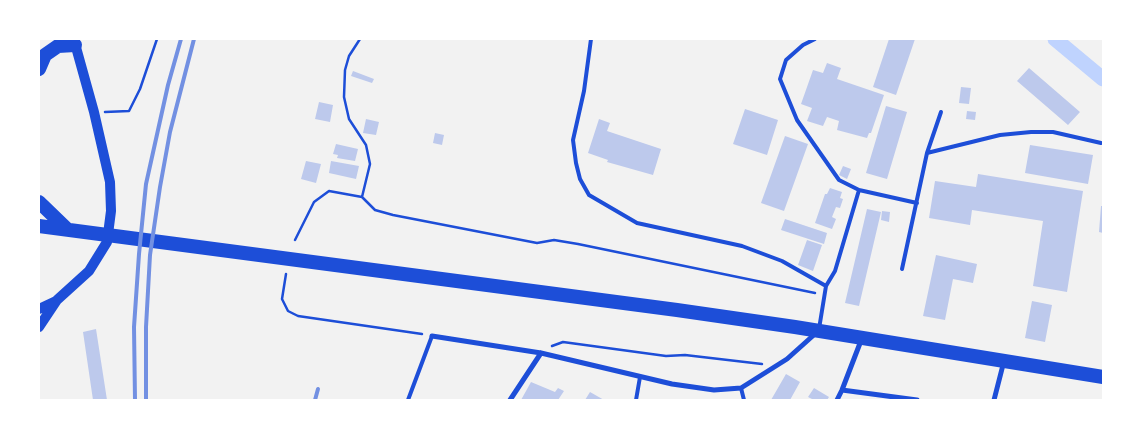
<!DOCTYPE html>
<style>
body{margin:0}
#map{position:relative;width:1142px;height:439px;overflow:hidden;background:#f2f2f2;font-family:Inter,sans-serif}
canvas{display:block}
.frame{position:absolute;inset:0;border:40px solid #fff;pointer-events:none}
</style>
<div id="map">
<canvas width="1142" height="439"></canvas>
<div class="frame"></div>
</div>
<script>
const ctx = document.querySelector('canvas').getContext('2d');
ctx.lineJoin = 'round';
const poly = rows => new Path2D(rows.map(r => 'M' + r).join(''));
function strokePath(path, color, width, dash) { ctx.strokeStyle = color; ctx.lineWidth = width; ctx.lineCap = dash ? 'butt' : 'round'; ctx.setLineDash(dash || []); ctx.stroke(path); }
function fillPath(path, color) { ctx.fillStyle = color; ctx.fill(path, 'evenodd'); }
const canal = poly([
 [1055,39,1103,79]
]);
const building = poly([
 [889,39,915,39,896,95,873,87],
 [827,63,841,68,837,79,884,95,871,133,869,133,867,138,837,130,839,121,827,117,823,126,807,121,812,108,801,104,813,70,823,73],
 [1029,68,1080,112,1068,125,1017,81],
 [353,71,374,79,372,83,351,76],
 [961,87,971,88,969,104,959,103],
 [319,102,333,105,330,122,315,119],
 [886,106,907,112,887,179,866,173],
 [745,109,778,120,767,155,733,144],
 [967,111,976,112,975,120,966,119],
 [366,119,379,122,376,135,363,133],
 [599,119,610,123,607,131,661,149,653,175,607,162,608,160,588,153],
 [435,133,444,135,442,145,433,143],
 [785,136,808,144,784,211,761,203],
 [336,144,358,149,355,161,337,158,338,155,333,154],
 [1030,145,1093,155,1088,184,1025,173],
 [306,161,321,164,316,183,301,179],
 [331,161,359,166,356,179,329,173],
 [843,166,851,169,847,179,839,175],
 [978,174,1083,191,1067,292,1033,286,1043,221,972,210,970,225,929,218,935,181,976,187],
 [830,188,842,192,840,198,843,199,840,208,836,207,832,217,836,219,832,229,815,223,825,194,827,194],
 [1101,206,1103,206,1103,233,1099,232],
 [867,209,881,212,859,306,845,303],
 [882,211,890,212,889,222,881,220],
 [785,219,827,233,824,244,781,230],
 [807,240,822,245,813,271,798,265],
 [936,255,977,264,973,283,953,279,945,320,923,316],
 [1032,301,1052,305,1045,342,1025,338],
 [96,329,107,400,93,400,83,332],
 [786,374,800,382,790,400,771,400],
 [531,382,555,392,558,388,564,391,558,400,521,400],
 [814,388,829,397,827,400,814,400,808,397],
 [590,392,604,400,585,400]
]);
const path = poly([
 [360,39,349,56,345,70,344,97,349,119,366,145,370,164,362,197],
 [105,112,129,111,140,89,157,39],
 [295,240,314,202,329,191,362,197,375,210,393,215,537,243,554,240,578,244,815,293],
 [286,274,282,299,288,311,298,316,422,334],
 [552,346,563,342,666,356,685,355,762,364]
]);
const service = poly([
 [591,39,584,91,573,140,576,163,580,179,589,195,637,223,742,246,782,261,826,286],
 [815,39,803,45,786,60,780,79,797,120,839,180,859,190,917,203],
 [927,153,1000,135,1031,132,1053,132,1101,143],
 [902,269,927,153,941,112],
 [819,329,826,286,835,271,859,190],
 [741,388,744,400],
 [408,400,432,336],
 [636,400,640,377]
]);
const minor = poly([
 [432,336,541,353,672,384,714,390,741,388,787,359,816,333],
 [842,390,917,400],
 [510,400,541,353],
 [837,400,842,390,862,338],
 [994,400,1004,361]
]);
const secondary = poly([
 [39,309,56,301],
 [39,327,57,300,89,271,107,242,111,211,110,182,94,112,74,40]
]);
const trunk = poly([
 [39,69,45,55,58,46,75,45],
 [39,202,68,230],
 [39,226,677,310,795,327,1103,377]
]);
const rail = poly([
 [135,400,134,327,139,254,146,184,168,85,181,39],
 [146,400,146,327,150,255,160,187,170,132,194,39],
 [315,400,318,389]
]);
strokePath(canal, '#bfd3fe', 15);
fillPath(building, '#bdc9ec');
strokePath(path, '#1d4ed8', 2.5);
strokePath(service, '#1d4ed8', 4);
strokePath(minor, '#1d4ed8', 5);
strokePath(secondary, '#1d4ed8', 10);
strokePath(trunk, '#1d4ed8', 14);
strokePath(rail, '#7290e2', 4);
</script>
